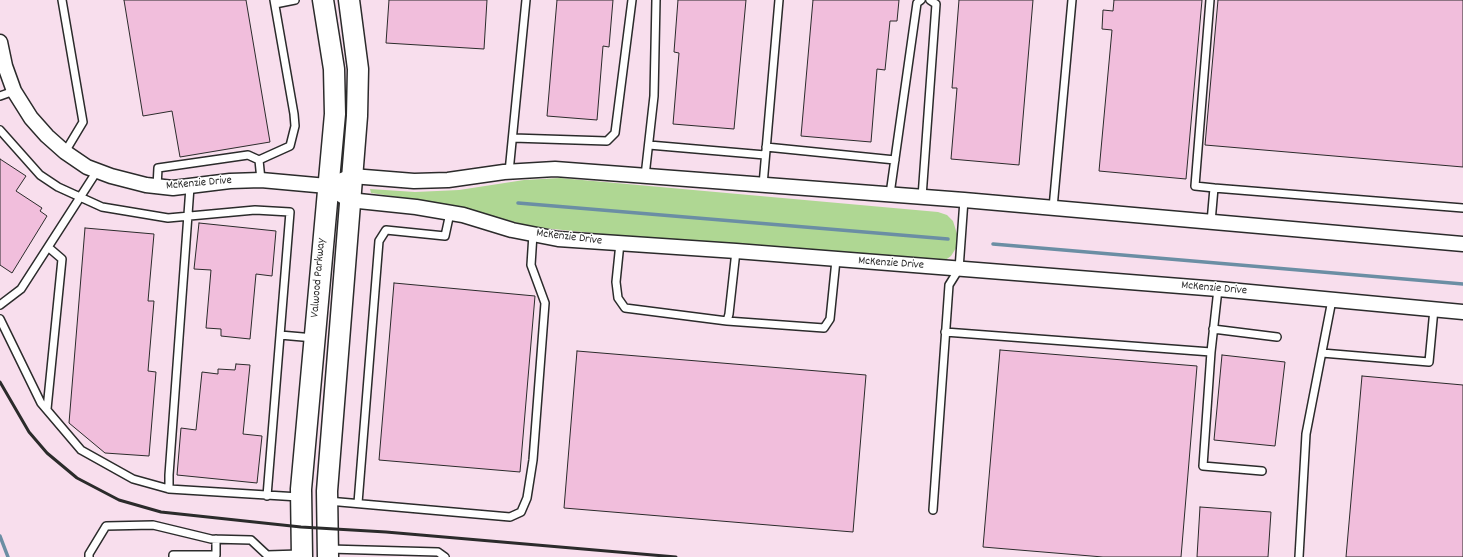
<!DOCTYPE html>
<style>
body{margin:0}
canvas{display:block;background:#fbecf4}
</style>
<canvas width="1463" height="557"></canvas>
<script>
const ctx = document.querySelector('canvas').getContext('2d');
ctx.lineJoin = 'round';
function fillPath(path, color) { ctx.fillStyle = color; ctx.fill(path, 'evenodd'); }
const poly = rows => new Path2D(rows.map(r => 'M' + r).join(''));
function strokePath(path, color, width, dash) { ctx.strokeStyle = color; ctx.lineWidth = width; ctx.lineCap = dash ? 'butt' : 'round'; ctx.setLineDash(dash || []); ctx.stroke(path); }
function write(font, color, halo, rows, align = 'center') {
  ctx.font = font + ' Dekko,sans-serif'; ctx.lineWidth = 3; ctx.setLineDash([]); ctx.textBaseline = 'middle'; ctx.strokeStyle = halo; ctx.fillStyle = color; for (const [text, x, y, turn = 0] of rows) {
    ctx.save(); ctx.translate(x, y); ctx.rotate((+turn || 0) * Math.PI / 180); ctx.textAlign = isNaN(turn) ? turn : align; if (halo) ctx.strokeText(text, 0, 0); ctx.fillText(text, 0, 0); ctx.restore();
  }
}
const built = poly([
 [0,0,1463,0,1463,557,0,557]
]);
const green = poly([
 [560,178,938,212,947,215,953,221,958,237,956,248,951,256,944,261,692,243,533,227,452,205,371,193,370,189,415,192,459,190,524,180]
]);
const stream = poly([
 [518,203,948,239],
 [993,244,1463,284],
 [0,536,8,557]
]);
const building = poly([
 [124,0,246,0,270,142,180,157,172,111,143,116,124,0],
 [389,0,487,0,484,49,386,43,389,0],
 [557,0,613,0,609,47,603,46,597,120,547,116,557,0],
 [678,0,746,0,734,129,673,124,679,53,674,52,678,0],
 [813,0,899,0,897,21,890,21,885,70,877,69,871,142,801,136,813,0],
 [959,0,1033,0,1019,165,951,159,957,88,952,88,959,0],
 [1114,0,1202,0,1186,179,1099,171,1112,30,1102,29,1103,10,1113,11,1114,0],
 [1218,0,1463,0,1463,167,1205,145,1218,0],
 [0,159,26,176,16,191,42,208,40,211,47,216,12,273,0,265,0,159],
 [199,223,276,231,272,276,256,274,250,339,221,336,221,329,206,328,211,270,194,269,199,223],
 [85,228,154,234,148,301,154,301,148,371,156,372,149,456,105,453,69,423,85,228],
 [394,283,535,296,520,472,379,460,394,283],
 [1000,350,1197,366,1181,557,1103,557,983,547,1000,350],
 [577,351,866,375,853,532,564,508,577,351],
 [1222,355,1285,362,1275,446,1214,440,1222,355],
 [236,364,250,365,243,434,262,436,257,483,177,475,181,428,196,430,202,372,218,374,218,369,235,370,236,364],
 [1362,376,1463,385,1463,557,1346,557,1362,376],
 [1200,507,1271,512,1268,557,1197,557,1200,507]
]);
const lane = poly([
 [62,0,83,122,65,152],
 [1210,0,1195,186,1214,188],
 [275,4,295,0],
 [0,96,14,91],
 [0,130,40,175,58,187,102,207,168,218,255,210,290,212,267,496],
 [513,138,607,141,615,133,632,0],
 [649,145,765,155],
 [766,147,895,160],
 [509,172,526,0],
 [645,176,654,96,656,0],
 [261,180,259,160,290,146,295,126,294,114,274,0],
 [763,185,779,0],
 [157,187,158,168,248,155,259,160],
 [190,187,169,475,169,489,299,497],
 [890,194,917,3,921,0],
 [922,197,936,4,930,0],
 [1053,208,1072,0],
 [1211,222,1214,188,1463,208],
 [620,243,616,282,618,298,625,308,727,321,729,314,736,251],
 [0,305,21,289,97,171],
 [0,319,41,403,81,450,133,479,169,489],
 [727,321,824,328,830,319,836,260],
 [1213,329,1277,337],
 [945,332,1211,352,1218,289],
 [280,335,314,338],
 [1211,352,1203,466,1262,471],
 [1322,353,1429,362,1434,309],
 [47,409,62,259,48,247],
 [328,501,510,517,521,512,527,498,533,460,545,303,531,265,533,234],
 [358,503,379,241,386,230,445,236,450,213],
 [933,510,949,285,959,269,964,200],
 [329,549,438,552,445,557],
 [89,557,89,554,106,526,153,525,211,539,251,540,267,555,300,554],
 [173,557,173,555,216,555,216,539],
 [1299,557,1306,434,1332,300]
]);
const street = poly([
 [0,42,5,66,14,91,31,118,47,136,65,152,87,167,111,176,146,185,173,188,230,181,261,180,327,186,352,176,414,181,448,180,504,172,555,169,964,200,1463,244],
 [327,186,349,200,416,207,463,215,512,230,558,239,736,251,1218,289,1463,312]
]);
const secondary = poly([
 [302,557,301,489,335,114,334,69,323,0],
 [328,557,327,491,357,116,358,69,349,0]
]);
const rail = poly([
 [0,382,29,432,47,453,77,478,119,500,161,512,301,527,386,532,676,557]
]);
const streetNames = [
 ["McKenzie Drive",199,184,-5],
 ["McKenzie Drive",569,238,7],
 ["McKenzie Drive",891,264,4],
 ["Valwood Parkway",319,278,-85],
 ["McKenzie Drive",1214,289,5]
];
fillPath(built, '#f8deed');
fillPath(green, '#afd793');
strokePath(stream, '#6b8ea4', 3.5);
fillPath(building, '#f1bedc');
strokePath(building, '#2b2b2b', 1);
strokePath(lane, '#2b2b2b', 10);
strokePath(street, '#2b2b2b', 17);
strokePath(secondary, '#2b2b2b', 23);
strokePath(lane, '#fff', 7);
strokePath(street, '#fff', 14);
strokePath(secondary, '#fff', 20);
strokePath(rail, '#2b2b2b', 3);
write('12px', '#2b2b2b', '#fff', streetNames);
</script>
